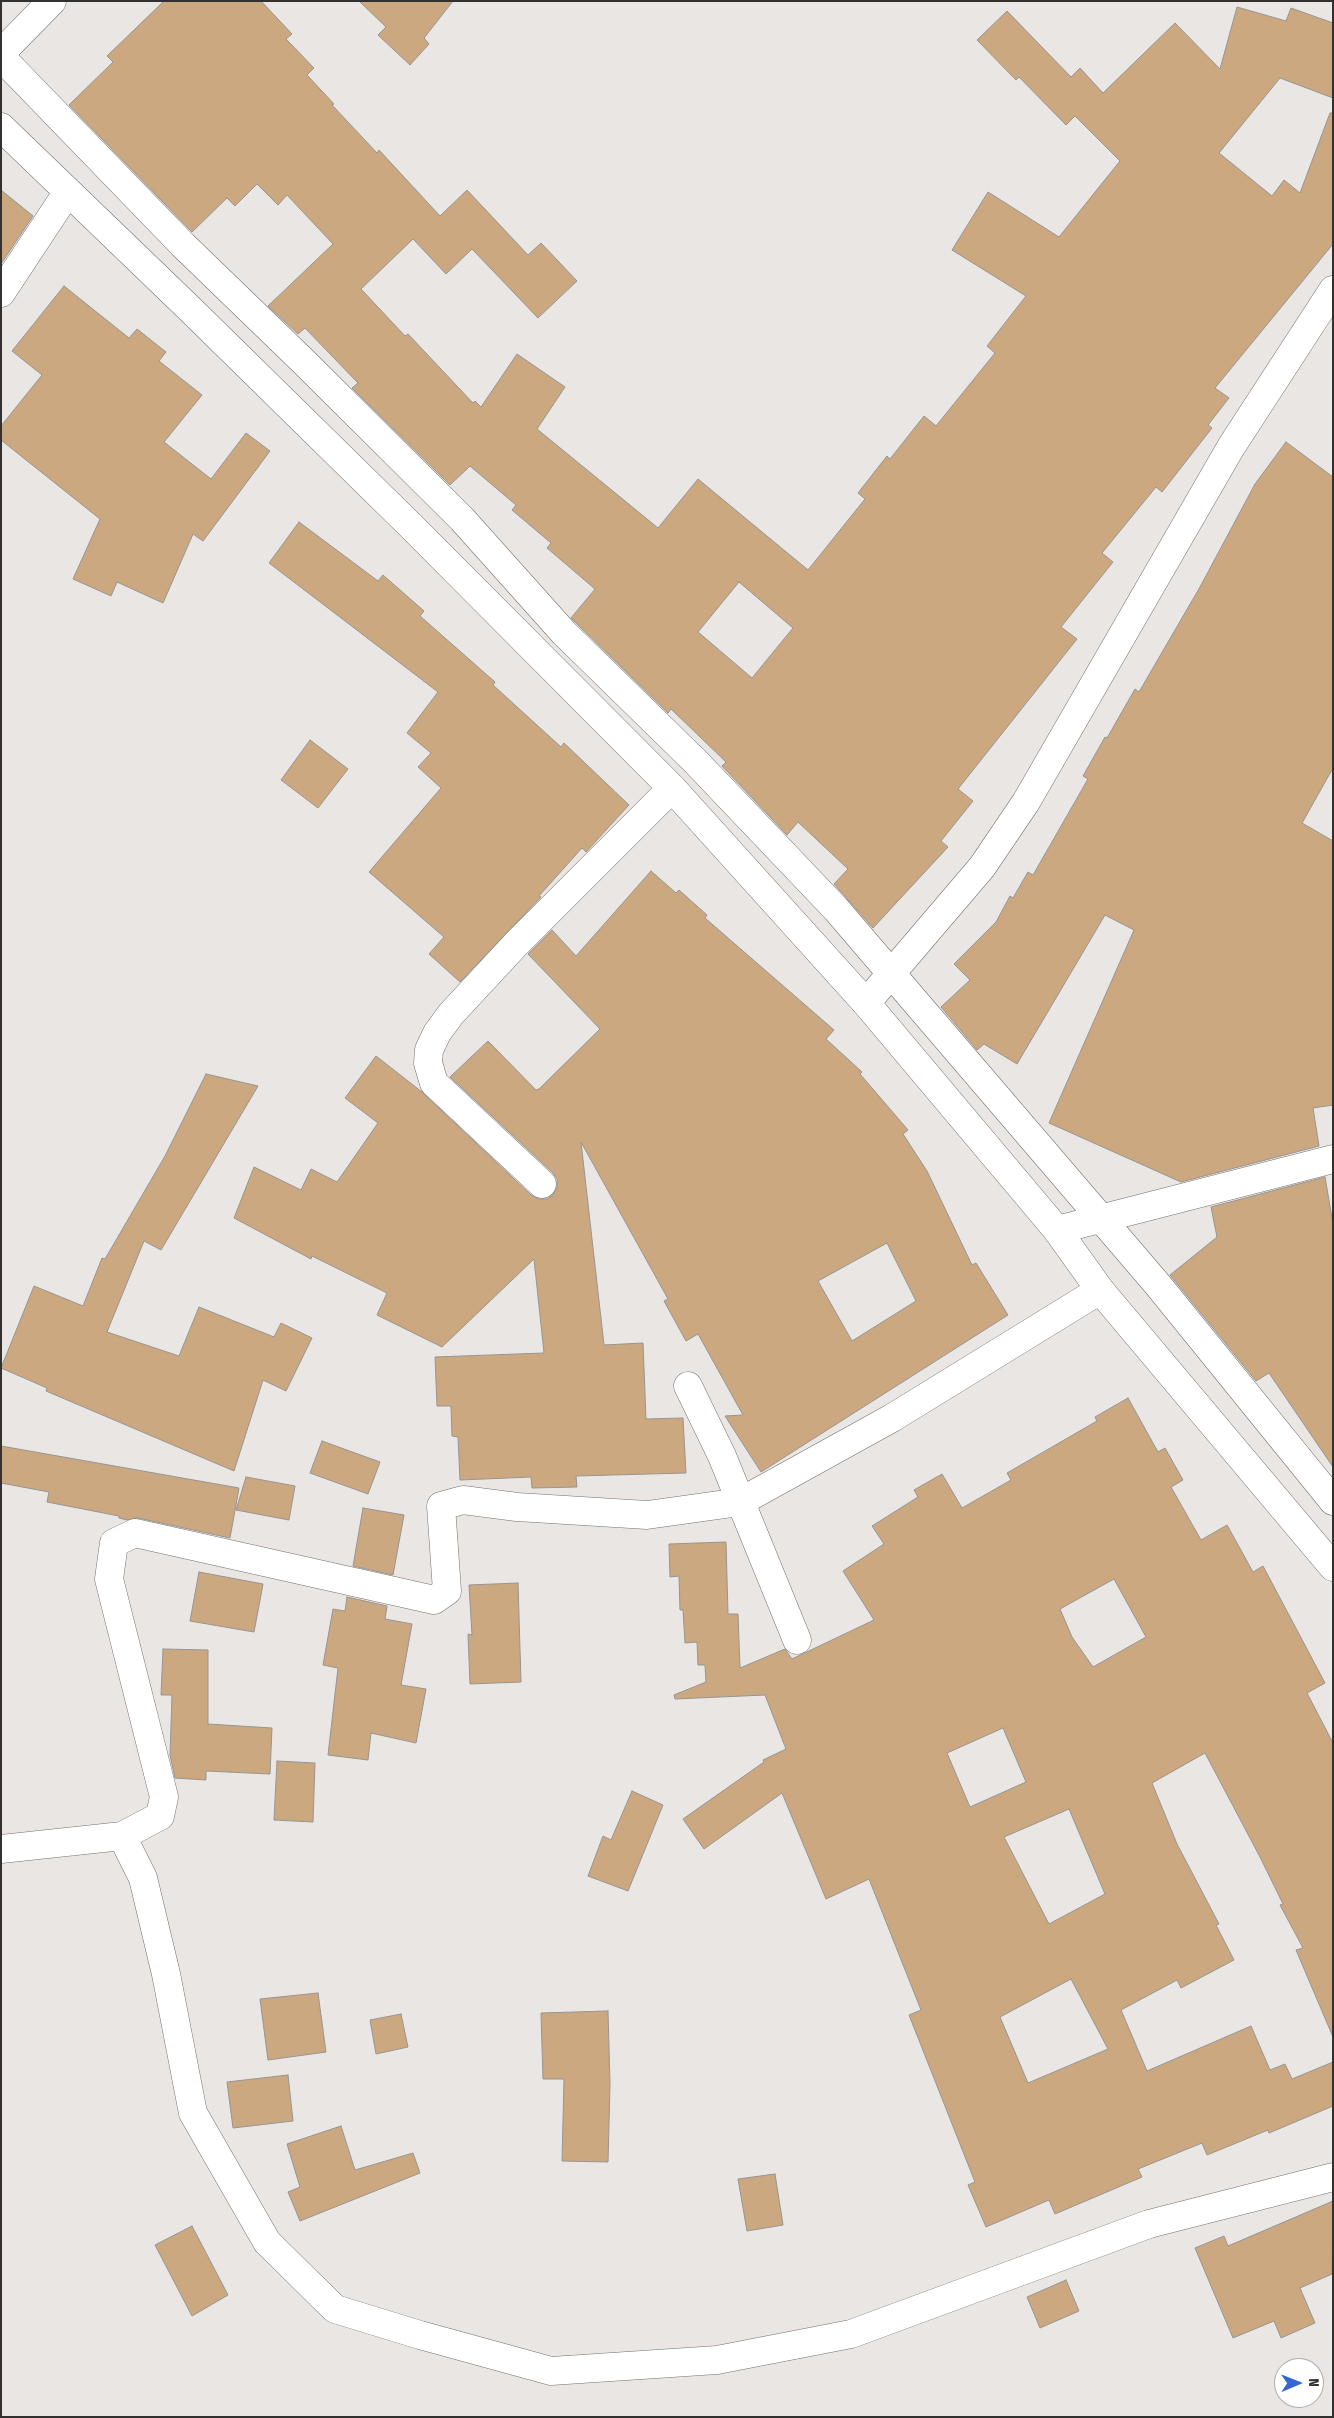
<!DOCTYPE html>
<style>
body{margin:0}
#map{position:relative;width:1334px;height:2418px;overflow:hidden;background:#eae6e3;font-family:"Fira Sans Condensed",sans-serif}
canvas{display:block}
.frame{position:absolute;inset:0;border:2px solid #333130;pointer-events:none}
.north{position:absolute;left:1274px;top:2358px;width:50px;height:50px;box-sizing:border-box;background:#fff;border:1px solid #adadac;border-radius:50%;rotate:89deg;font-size:14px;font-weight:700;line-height:20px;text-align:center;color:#333130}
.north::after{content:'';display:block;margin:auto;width:18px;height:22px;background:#3665d4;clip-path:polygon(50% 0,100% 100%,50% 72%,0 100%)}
</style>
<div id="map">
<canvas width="1334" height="2418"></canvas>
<div class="frame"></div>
<div class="north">N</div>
</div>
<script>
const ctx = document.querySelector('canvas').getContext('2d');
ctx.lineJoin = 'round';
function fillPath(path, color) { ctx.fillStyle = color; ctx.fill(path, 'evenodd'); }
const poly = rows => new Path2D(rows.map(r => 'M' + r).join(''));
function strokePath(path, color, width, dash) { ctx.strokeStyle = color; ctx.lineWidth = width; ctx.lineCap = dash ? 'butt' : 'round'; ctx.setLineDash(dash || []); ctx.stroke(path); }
const building = poly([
 [164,1,261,1,292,34,286,39,314,68,307,75,334,104,332,105,377,153,379,150,440,216,467,190,528,255,541,243,577,281,538,318,472,249,446,274,413,239,361,289,405,336,408,334,473,403,475,401,481,407,517,354,565,387,537,429,658,528,698,479,808,570,865,499,858,493,887,456,890,459,924,416,936,426,995,353,987,346,1026,296,952,250,988,192,1059,237,1120,161,1075,116,1066,125,1019,77,1016,80,977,40,1007,11,1071,77,1080,68,1103,93,1175,23,1220,69,1237,7,1286,21,1291,8,1333,23,1333,98,1280,78,1219,153,1272,196,1284,180,1300,193,1330,113,1333,113,1333,244,1215,388,1229,398,1208,425,1212,428,1162,492,1156,487,1102,553,1113,562,1061,627,1077,639,958,789,973,801,941,841,948,847,873,928,834,884,848,869,798,822,787,835,722,766,726,762,671,709,668,713,571,618,595,589,547,548,551,543,512,510,516,505,470,466,450,485,352,388,358,383,305,328,298,334,268,306,333,244,287,195,278,205,257,184,235,206,227,198,192,232,69,105,113,62,107,56,164,1],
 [739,582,793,628,752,678,698,632,739,582],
 [359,1,453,1,424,38,429,44,410,65,378,35,386,27,359,1],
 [1,190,33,216,1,264,1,190],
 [64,286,129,338,137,329,166,352,159,361,202,395,164,442,211,479,246,433,270,451,203,541,193,534,163,603,117,582,111,596,73,579,100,519,1,440,1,426,42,375,12,351,64,286],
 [1286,442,1333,477,1333,768,1302,823,1333,841,1333,1105,1313,1108,1319,1146,1181,1182,1049,1123,1134,930,1105,915,1017,1064,984,1044,977,1050,941,1007,970,980,954,964,996,922,1010,896,1013,898,1028,872,1033,875,1088,779,1083,776,1105,737,1107,738,1135,689,1139,692,1200,587,1255,484,1286,442],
 [299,522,378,581,383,575,424,611,420,616,495,682,493,685,561,747,564,743,629,805,586,852,582,848,539,896,541,897,460,982,429,954,444,937,369,872,441,788,418,767,431,753,407,733,438,692,269,563,299,522],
 [310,740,348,769,318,808,281,780,310,740],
 [651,871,676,893,679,890,707,915,705,918,834,1030,826,1039,862,1072,860,1074,908,1130,903,1134,927,1171,972,1265,976,1263,1008,1315,761,1472,725,1416,743,1415,698,1334,686,1341,664,1301,668,1299,581,1142,604,1345,643,1343,646,1419,683,1418,686,1473,576,1476,577,1487,532,1488,531,1477,460,1480,458,1437,452,1436,451,1406,437,1406,435,1357,544,1353,534,1259,442,1347,377,1315,387,1293,312,1256,311,1259,234,1218,254,1167,301,1190,311,1169,337,1182,378,1123,345,1098,376,1056,422,1092,531,1195,539,1199,547,1199,553,1195,557,1187,557,1179,553,1173,450,1077,488,1041,536,1090,539,1089,600,1029,528,954,552,930,576,956,651,871],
 [887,1243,916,1301,852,1341,818,1281,887,1243],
 [206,1074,258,1086,161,1250,144,1241,107,1332,179,1356,199,1307,274,1337,281,1323,312,1338,286,1391,263,1380,234,1471,46,1391,47,1388,1,1368,34,1286,83,1306,102,1258,105,1259,165,1156,206,1074],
 [1325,1177,1333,1224,1333,1467,1269,1373,1256,1381,1170,1275,1217,1237,1211,1207,1325,1177],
 [1128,1398,1158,1452,1165,1448,1183,1480,1171,1487,1201,1540,1227,1525,1253,1572,1263,1566,1325,1683,1307,1693,1333,1743,1333,2037,1296,1950,1303,1948,1280,1905,1283,1904,1260,1857,1205,1753,1152,1783,1177,1844,1219,1924,1216,1925,1234,1960,1181,1988,1177,1980,1121,2010,1147,2071,1251,2026,1270,2070,1285,2064,1292,2079,1333,2062,1333,2106,1269,2133,1268,2130,1207,2155,1202,2143,1138,2169,1142,2177,1055,2214,1049,2200,986,2227,968,2185,975,2182,909,2015,921,2010,869,1879,826,1899,782,1793,704,1849,683,1819,764,1762,763,1760,786,1749,765,1695,675,1699,674,1695,706,1682,705,1665,698,1665,697,1642,685,1643,683,1610,680,1610,679,1576,670,1577,669,1544,726,1542,728,1614,738,1614,740,1668,785,1649,792,1659,874,1620,843,1571,884,1544,872,1526,918,1497,914,1490,942,1474,962,1508,1011,1480,1007,1473,1097,1421,1095,1417,1128,1398],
 [1114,1579,1146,1637,1093,1667,1072,1637,1060,1609,1114,1579],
 [1003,1728,1026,1782,970,1807,947,1753,1003,1728],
 [1069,1809,1105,1894,1049,1924,1004,1837,1069,1809],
 [1071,1979,1108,2049,1028,2083,1000,2017,1071,1979],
 [322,1441,380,1462,368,1494,310,1473,322,1441],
 [1,1446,239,1488,230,1538,138,1518,127,1520,119,1518,119,1516,47,1502,49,1492,1,1483,1,1446],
 [246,1477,295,1486,289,1520,236,1510,246,1477],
 [363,1508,404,1515,393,1575,353,1566,363,1508],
 [199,1572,263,1584,254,1632,190,1621,199,1572],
 [518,1583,521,1682,470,1684,468,1634,472,1635,469,1585,518,1583],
 [347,1597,387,1606,385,1619,412,1624,401,1685,426,1689,416,1743,371,1733,368,1760,328,1755,338,1668,323,1665,333,1609,345,1611,347,1597],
 [163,1649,208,1650,208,1724,272,1728,270,1774,206,1771,206,1780,175,1778,170,1755,172,1695,161,1695,163,1649],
 [277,1761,315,1763,313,1822,274,1820,277,1761],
 [632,1791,663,1805,628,1891,588,1876,603,1836,611,1840,632,1791],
 [318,1993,326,2052,268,2060,260,1999,318,1993],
 [608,2011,610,2084,608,2162,562,2161,564,2079,543,2079,541,2013,608,2011],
 [401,2014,408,2047,376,2054,370,2020,401,2014],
 [288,2075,293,2121,233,2128,227,2082,288,2075],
 [341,2126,355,2170,413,2153,420,2173,300,2221,288,2192,300,2187,287,2144,341,2126],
 [775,2174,783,2225,747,2231,738,2179,775,2174],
 [1333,2201,1332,2274,1300,2288,1315,2323,1281,2338,1274,2321,1233,2338,1195,2248,1224,2236,1228,2246,1333,2201],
 [192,2226,228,2295,192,2316,155,2245,192,2226],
 [1066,2280,1079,2311,1040,2328,1027,2297,1066,2280]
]);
const minor = poly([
 [1,53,52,1],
 [1,293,67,193],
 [866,1003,982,867,1026,802,1231,447,1333,290],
 [542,1184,434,1083,428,1063,429,1050,437,1033,451,1014,516,944,672,788],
 [1057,1230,1333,1159],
 [688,1386,722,1456,797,1640],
 [122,1836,143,1878,166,1974,193,2113,267,2242,335,2309,420,2335,551,2371,717,2360,851,2334,1149,2224,1333,2177],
 [1,1849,122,1836,160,1816,164,1797,109,1579,114,1543,135,1533,434,1600,447,1591,441,1506,463,1500,517,1507,647,1515,740,1502,892,1418,1100,1290]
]);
const secondary = poly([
 [1,57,183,245,305,363,462,519,564,633,696,762,836,909,1158,1285,1333,1501],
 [1,127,191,310,410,525,672,788,866,1003,1057,1230,1100,1290,1333,1567]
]);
fillPath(building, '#cca881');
strokePath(building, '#979491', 1);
strokePath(minor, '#73716e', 29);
strokePath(secondary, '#73716e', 29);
strokePath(minor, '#fff', 28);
strokePath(secondary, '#fff', 28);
</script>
